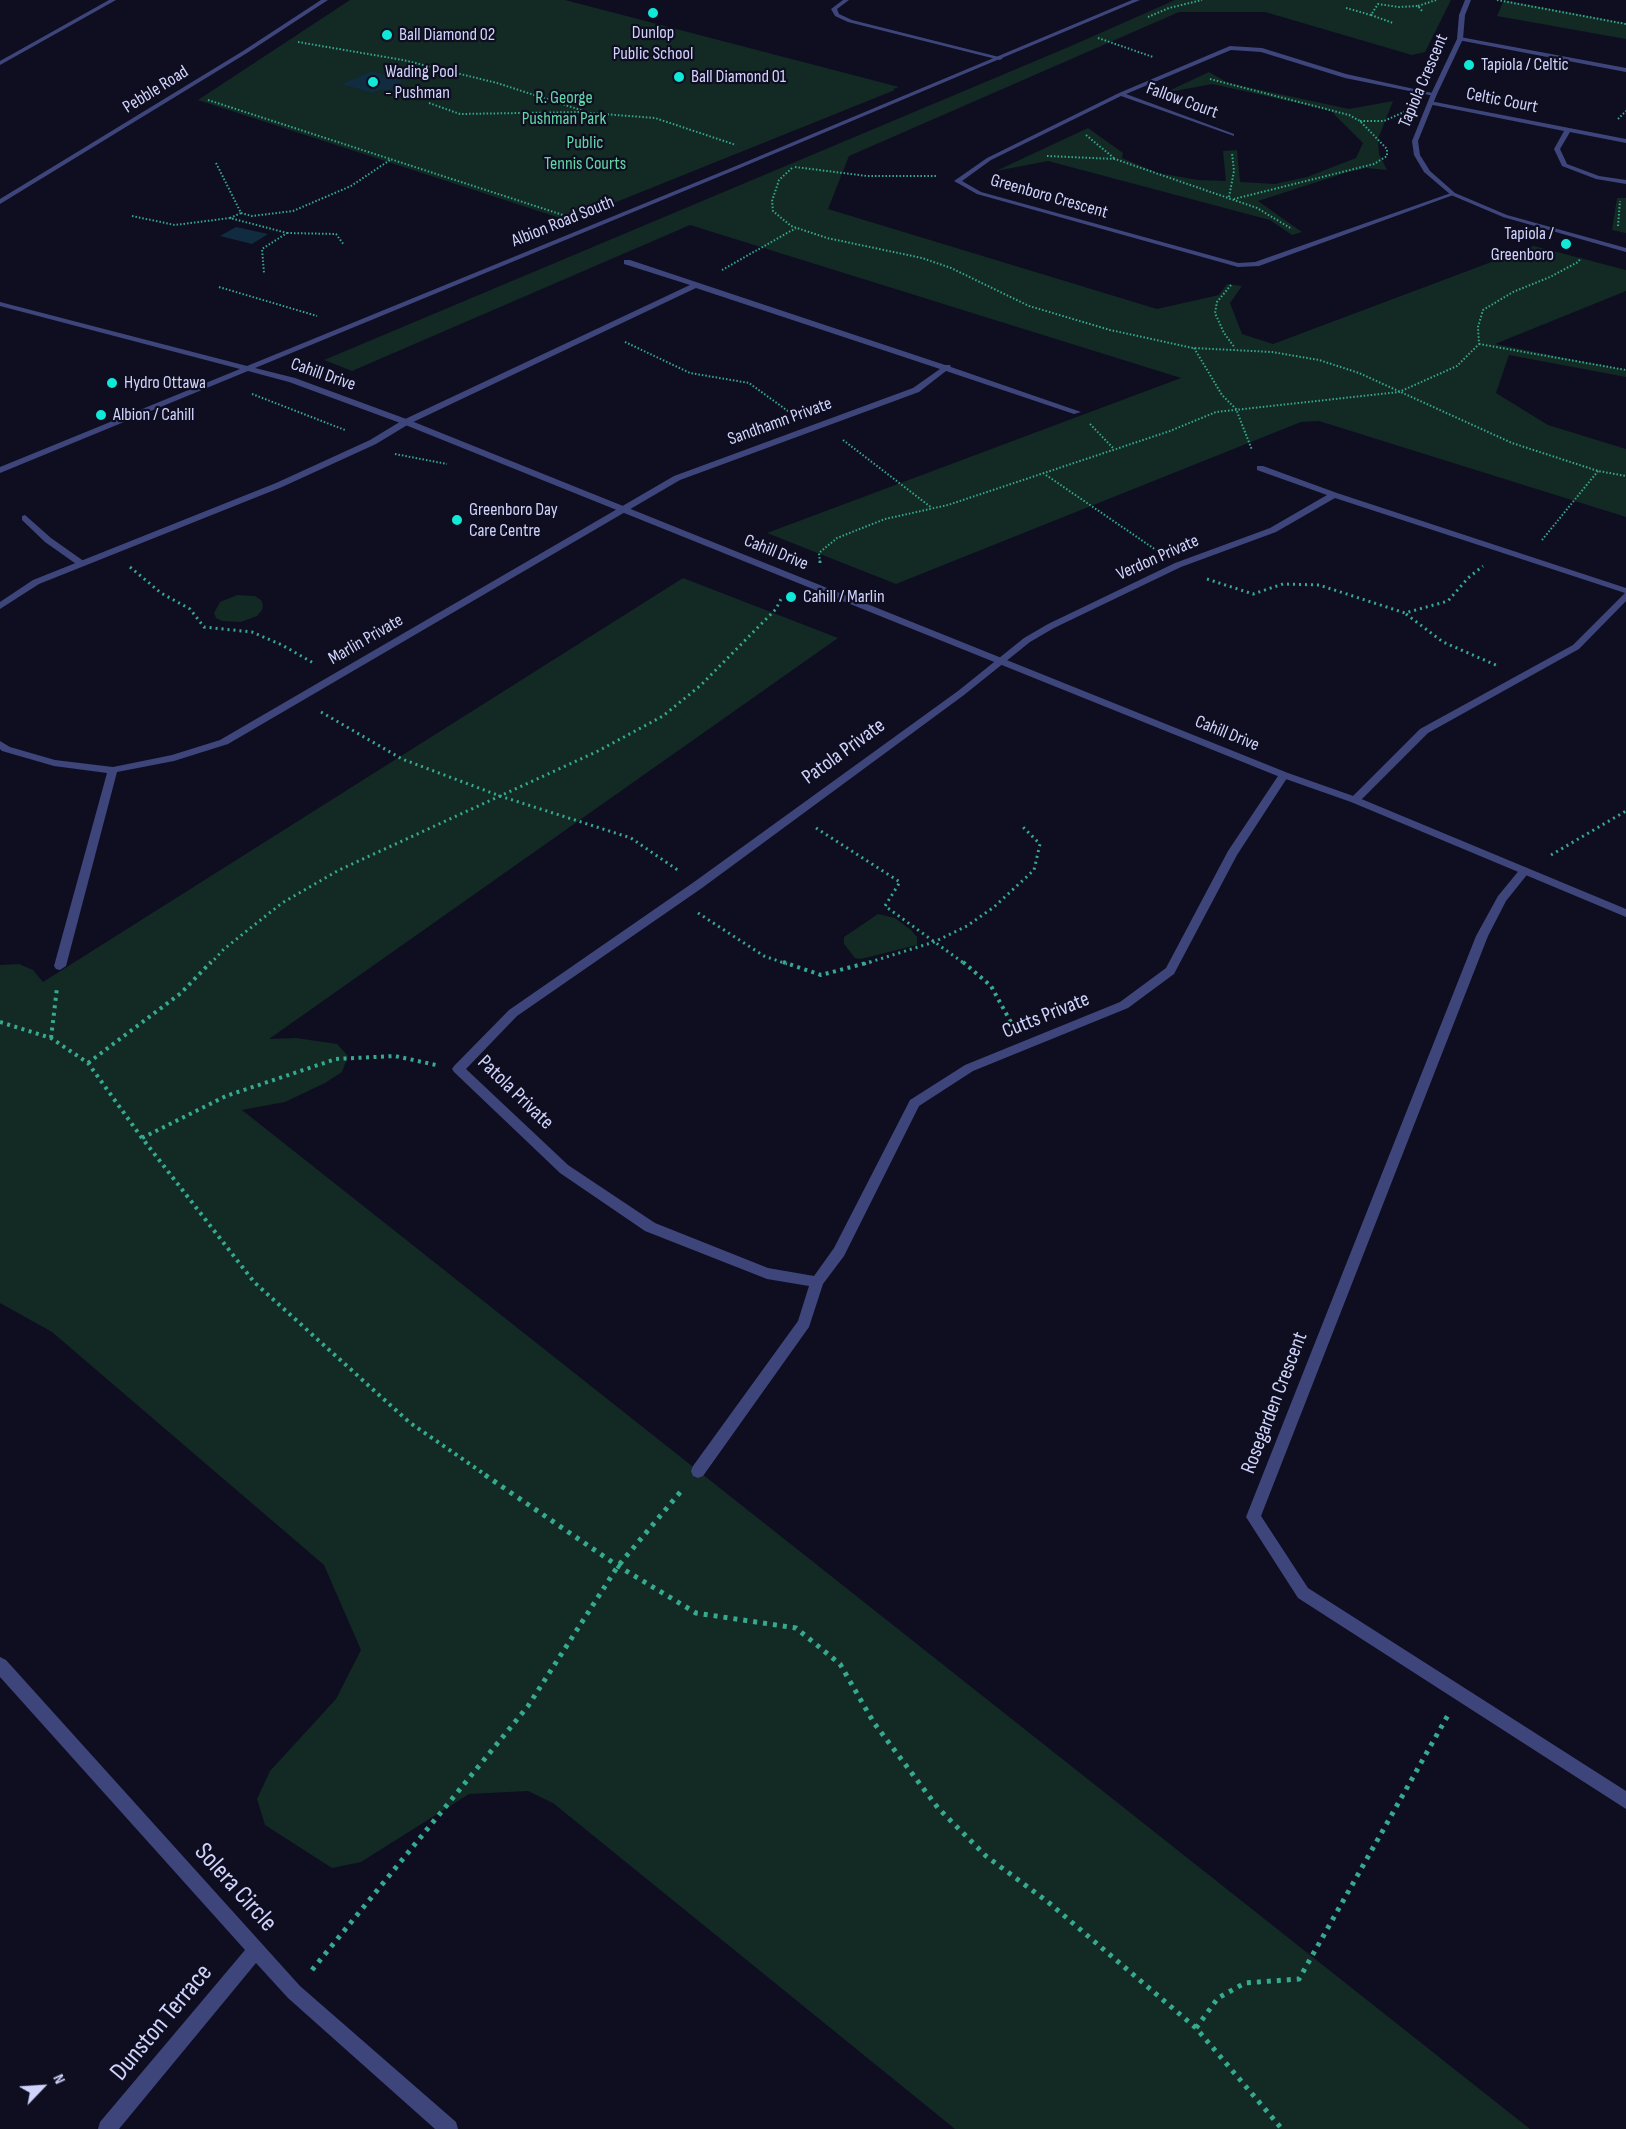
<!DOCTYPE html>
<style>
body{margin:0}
#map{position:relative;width:1626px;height:2129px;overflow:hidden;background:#0e0e20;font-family:"Sofia Sans Condensed",sans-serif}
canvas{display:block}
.north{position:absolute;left:12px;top:2057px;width:60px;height:60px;-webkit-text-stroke:4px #0e0e20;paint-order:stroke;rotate:65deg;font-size:16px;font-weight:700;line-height:24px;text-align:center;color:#d0d3fc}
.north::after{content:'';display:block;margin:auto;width:21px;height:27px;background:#d0d3fc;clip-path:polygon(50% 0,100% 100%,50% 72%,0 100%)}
</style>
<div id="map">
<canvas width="1626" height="2129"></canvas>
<div class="north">N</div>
</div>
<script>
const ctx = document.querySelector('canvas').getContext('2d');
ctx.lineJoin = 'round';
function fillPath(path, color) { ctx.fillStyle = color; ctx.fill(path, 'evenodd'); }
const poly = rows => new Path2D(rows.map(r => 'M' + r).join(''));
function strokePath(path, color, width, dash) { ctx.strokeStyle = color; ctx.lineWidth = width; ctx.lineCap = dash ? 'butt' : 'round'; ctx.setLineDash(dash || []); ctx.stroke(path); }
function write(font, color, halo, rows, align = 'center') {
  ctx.font = font + ' "Sofia Sans Condensed",sans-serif'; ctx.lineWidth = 4.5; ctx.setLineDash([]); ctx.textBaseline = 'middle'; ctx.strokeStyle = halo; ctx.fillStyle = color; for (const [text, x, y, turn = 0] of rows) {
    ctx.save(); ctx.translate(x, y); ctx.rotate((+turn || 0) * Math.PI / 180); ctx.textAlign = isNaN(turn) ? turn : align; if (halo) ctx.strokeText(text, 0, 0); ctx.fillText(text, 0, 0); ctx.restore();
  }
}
const green = poly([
 [350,0,565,0,899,87,893,89,895,90,569,221,198,100],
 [1175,0,1451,0,1425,52,1412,55,1265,12,1179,12,849,156,828,209,1157,309,1219,295,1227,284,1242,286,1230,303,1242,334,1273,344,1534,246,1626,270,1626,291,1495,344,1626,370,1626,377,1509,355,1496,393,1548,425,1626,449,1626,517,1319,421,1301,422,896,584,767,533,1181,378,690,225,352,371,324,360,1071,46],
 [1504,0,1626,23,1626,39,1497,16],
 [1209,72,1228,83,1349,109,1393,101,1378,139,1379,154,1387,170,1366,168,1345,173,1258,201,1302,232,1292,235,1270,220,1048,161,996,171,1088,128,1123,153,1122,158,1158,173,1198,180,1226,181,1223,151,1237,150,1240,182,1275,184,1307,177,1356,158,1363,143,1330,110,1212,84,1164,93],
 [1617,198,1626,198,1626,233,1612,230],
 [683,578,838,638,269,1039,296,1038,337,1044,348,1056,342,1072,325,1083,285,1102,242,1110,1530,2129,955,2129,553,1803,528,1791,469,1794,361,1862,332,1868,265,1825,257,1799,270,1771,336,1699,361,1650,324,1565,52,1332,0,1303,0,965,19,964,33,970,43,982],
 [237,595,255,596,261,600,263,605,262,610,257,616,241,622,222,621,216,618,214,613,220,602],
 [878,914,895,918,911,930,917,937,917,945,861,959,855,958,844,944,844,937]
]);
const water = poly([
 [372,71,403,81,387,91,382,89,372,93,342,84],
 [236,227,268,234,252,244,220,236]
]);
const pathFar3 = poly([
 [1497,0,1626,24],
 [1418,6,1436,0],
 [1346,8,1371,15,1378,4,1399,7,1418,6,1422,11],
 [1371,15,1393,23],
 [1148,17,1169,8,1202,0],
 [1098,38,1153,57],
 [298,42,403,60,497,83,590,113,655,118,736,145],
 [1210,79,1349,115,1360,121,1387,149,1387,156,1374,164,1234,199],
 [208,100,563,215],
 [429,103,460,114,582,112],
 [1618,119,1626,111],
 [1360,121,1384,121,1404,112],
 [1086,135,1115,159],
 [1047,156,1115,159,1257,208,1292,229],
 [216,163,241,213,230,218],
 [795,167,867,176,937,176],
 [792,168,779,180,772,201,773,211,791,226,827,238,922,258,951,268,1029,306,1110,330,1193,348,1272,352,1319,360,1359,373,1512,443,1598,471,1626,476],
 [1229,197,1234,171,1232,153],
 [241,213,252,216,293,211,351,186,390,160],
 [132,216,175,225,230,218,287,233,262,249,264,273],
 [1618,226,1620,201],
 [287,233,336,234,344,245],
 [722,270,796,228],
 [1231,285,1217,302,1215,313,1224,333,1235,348],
 [219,287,317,316],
 [625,342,690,373,749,383,792,414],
 [1479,344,1626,370],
 [1194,348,1222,395,1236,409,1252,450],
 [252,394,345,430],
 [1090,424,1114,449],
 [843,440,932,508],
 [395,454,447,464],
 [1043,473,1156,550],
 [1542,540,1598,471],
 [820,562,819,553,837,538,885,519,948,505,1170,431,1216,412,1399,392,1457,366,1479,344,1478,327,1483,310,1513,292,1550,277,1578,262,1581,258]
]);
const pathFar2 = poly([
 [820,561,820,564],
 [130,567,161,593,190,609,204,627,252,632,282,645,315,664],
 [1207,579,1253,594,1283,584,1319,585,1405,613,1448,601,1468,578,1483,566],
 [1406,614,1443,642,1498,666],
 [321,712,402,759,500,796,631,838,679,871],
 [816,828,900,882,885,906,965,964],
 [1551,855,1626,811],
 [698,913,764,956,787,964],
 [210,964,224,949,282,903,339,870,598,751,663,716,701,685,776,609,782,597],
 [864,964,934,942,967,926,994,907,1034,870,1040,844,1022,826]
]);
const pathFar1 = poly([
 [783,962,821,975,870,962],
 [963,962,991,986,1013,1026],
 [0,1022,51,1038,88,1063,142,1138,254,1282,409,1422,487,1476],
 [51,1038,57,988],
 [88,1063,181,993,211,962],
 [142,1138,226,1096,336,1059,395,1056,436,1065]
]);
const path = poly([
 [485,1475,618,1566,696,1613,796,1628,840,1664,874,1723,938,1808,986,1856,1048,1902,1196,2028,1282,2129],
 [312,1970,528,1706,618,1566,682,1490],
 [1196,2028,1218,1998,1245,1983,1299,1979,1448,1715]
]);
const service = poly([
 [25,515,51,538,85,562,85,566,79,566,45,542,22,520,22,516,25,515]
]);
const minor = poly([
 [109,0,116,0,0,65,0,61,109,0],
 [321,0,328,0,247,53,0,204,0,199,243,51,321,0],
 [843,0,849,0,837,9,839,14,852,20,1003,58,1000,60,848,22,835,16,831,9,843,0],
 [1460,37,1626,68,1626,72,1458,40,1460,37],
 [1230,46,1262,48,1346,74,1437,94,1434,96,1345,78,1261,52,1231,50,1126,94,1234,134,1234,136,1121,96,991,160,962,181,981,192,1238,263,1255,262,1451,193,1456,194,1259,266,1238,267,977,194,954,181,987,158,1119,93,1230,46],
 [1430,101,1626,139,1626,143,1570,132,1560,149,1567,164,1599,176,1626,180,1626,184,1596,179,1562,166,1554,149,1564,131,1428,104,1430,101],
 [624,260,630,260,945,365,950,365,951,367,1081,412,1074,414,946,371,919,392,680,480,228,744,174,761,117,772,66,966,60,970,56,969,54,966,107,773,54,766,2,751,0,749,0,741,10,747,55,760,113,767,172,755,220,740,674,476,913,388,940,369,696,288,409,424,376,444,282,487,39,584,0,609,0,602,33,580,276,483,370,440,403,420,690,285,624,264,624,260],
 [1257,466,1263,466,1337,493,1626,588,1626,601,1579,649,1428,733,1359,802,1351,802,1350,800,1351,798,1420,729,1573,645,1625,593,1335,498,1276,532,1181,567,1054,628,1030,642,964,695,702,888,517,1016,466,1069,568,1165,655,1223,768,1268,814,1276,834,1248,910,1100,965,1065,1120,1002,1166,968,1228,851,1280,773,1288,773,1289,775,1237,855,1174,974,1128,1008,973,1071,919,1106,844,1256,823,1284,809,1327,703,1476,698,1478,693,1476,691,1471,693,1466,798,1321,809,1286,767,1279,645,1231,560,1173,454,1072,452,1069,454,1066,509,1010,694,882,958,691,1024,638,1048,624,1175,563,1270,528,1327,495,1257,470,1257,466],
 [1525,867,1530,871,1506,901,1488,936,1261,1516,1308,1588,1626,1791,1626,1809,1298,1598,1246,1517,1476,936,1498,896,1521,868,1525,867],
 [0,1657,6,1660,300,1986,456,2122,458,2129,435,2129,288,1998,256,1963,119,2129,98,2129,100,2122,245,1950,0,1677,0,1657]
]);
const tertiary = poly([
 [1132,0,1140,0,740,168,255,368,295,378,409,420,1288,773,1359,798,1626,909,1626,917,1351,802,1280,777,403,424,289,382,248,371,0,473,0,467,240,369,0,306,0,302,247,366,736,166,1132,0],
 [1465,0,1471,0,1465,15,1463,39,1437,94,1418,141,1420,155,1430,171,1455,193,1507,215,1626,248,1626,252,1503,217,1451,195,1424,172,1414,155,1412,141,1431,94,1457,39,1459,15,1465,0]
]);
const markers = [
 [653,13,6,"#10e8d8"],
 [387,35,6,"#10e8d8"],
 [1469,65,6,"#10e8d8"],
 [679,77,6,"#10e8d8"],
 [373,82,6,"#10e8d8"],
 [1566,244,6,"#10e8d8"],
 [112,383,6,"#10e8d8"],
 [101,415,6,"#10e8d8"],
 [457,520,6,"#10e8d8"],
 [791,597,6,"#10e8d8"]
];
const farPoinames = [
 ["Dunlop",653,33,"center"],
 ["Public School",653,54,"center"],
 ["Ball Diamond 02",399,35],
 ["Tapiola / Celtic",1481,65],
 ["Wading Pool",385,72],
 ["- Pushman",385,93],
 ["Ball Diamond 01",691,77],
 ["Tapiola /",1554,234,"right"],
 ["Greenboro",1554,255,"right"],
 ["Hydro Ottawa",124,383],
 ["Albion / Cahill",113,415],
 ["Greenboro Day",469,510],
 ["Care Centre",469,531],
 ["Cahill / Marlin",803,597]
];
const farStreetnames = [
 ["Tapiola Crescent",1424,81,-67],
 ["Pebble Road",156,90,-32],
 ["Fallow Court",1182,101,20],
 ["Celtic Court",1502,101,11],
 ["Greenboro Crescent",1049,197,16],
 ["Albion Road South",563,222,-22],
 ["Cahill Drive",323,375,19],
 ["Sandhamn Private",780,422,-20],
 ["Cahill Drive",776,553,22],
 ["Verdon Private",1158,558,-24],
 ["Marlin Private",366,640,-30],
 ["Cahill Drive",1227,734,22]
];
const farParknames = [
 ["R. George",564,98],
 ["Pushman Park",564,119],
 ["Public",585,143],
 ["Tennis Courts",585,164]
];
const streetNames = [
 ["Patola Private",844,752,-36],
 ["Cutts Private",1046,1016,-22],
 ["Patola Private",515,1093,44],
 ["Rosegarden Crescent",1275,1403,-69]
];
const nearStreetnames = [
 ["Solera Circle",235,1888,48],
 ["Dunston Terrace",162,2023,-50]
];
fillPath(green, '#122924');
fillPath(water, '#112c41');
strokePath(pathFar3, '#36aa8f', 2, [1.5, 2]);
strokePath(pathFar2, '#36aa8f', 3, [2, 4]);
strokePath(pathFar1, '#36aa8f', 4, [3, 4.5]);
strokePath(path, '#36aa8f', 5, [4, 6]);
fillPath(service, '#3d457b');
fillPath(minor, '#3d457b');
fillPath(tertiary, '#3d457b');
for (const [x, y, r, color] of markers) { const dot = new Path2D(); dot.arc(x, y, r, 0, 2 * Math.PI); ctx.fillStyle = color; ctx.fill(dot); strokePath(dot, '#0e0e20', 2); }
write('18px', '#d0d3fc', '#0e0e20', farPoinames, 'left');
write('18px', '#d0d3fc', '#0e0e20', farStreetnames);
write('18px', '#62d6a5', '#0e0e20', farParknames);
write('21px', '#d0d3fc', '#0e0e20', streetNames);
write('26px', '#d0d3fc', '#0e0e20', nearStreetnames);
</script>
